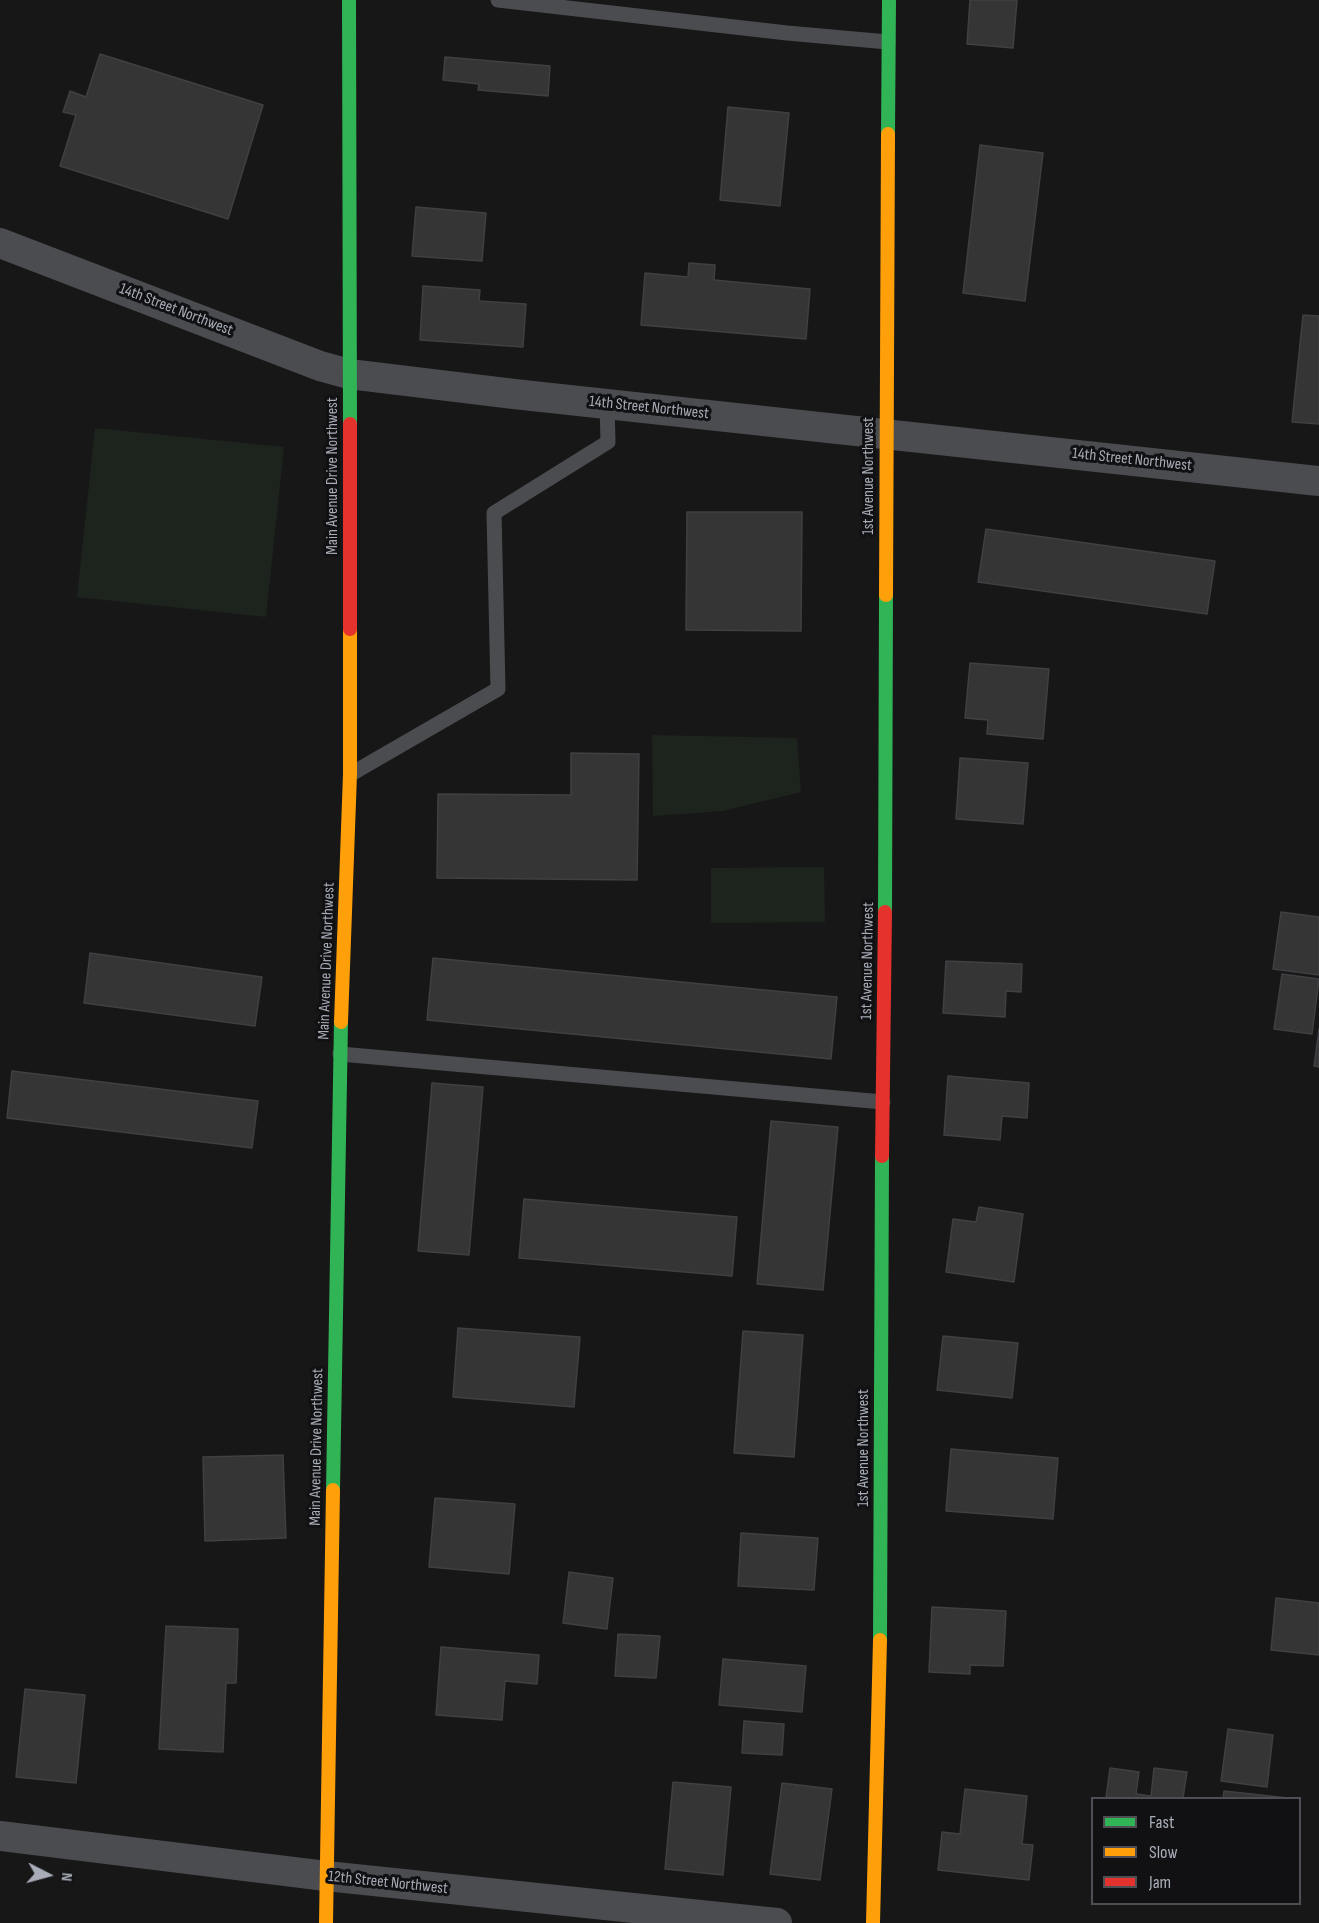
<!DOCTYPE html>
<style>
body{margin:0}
#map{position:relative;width:1319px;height:1923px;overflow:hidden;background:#171717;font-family:"Sofia Sans Condensed",sans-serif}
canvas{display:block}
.legend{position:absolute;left:1091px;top:1797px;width:210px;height:108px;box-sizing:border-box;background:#111113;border:2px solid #4d4f55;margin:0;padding:8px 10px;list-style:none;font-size:18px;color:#a8adb8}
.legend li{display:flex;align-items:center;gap:12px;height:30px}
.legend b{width:30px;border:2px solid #4d4f55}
.north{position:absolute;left:18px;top:1845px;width:60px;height:60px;-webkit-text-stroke:4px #111113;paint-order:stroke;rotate:96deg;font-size:16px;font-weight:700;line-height:24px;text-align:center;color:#a8adb8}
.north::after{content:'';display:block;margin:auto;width:21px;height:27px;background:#a8adb8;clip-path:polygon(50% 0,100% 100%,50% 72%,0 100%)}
</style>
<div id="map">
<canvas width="1319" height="1923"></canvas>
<ul class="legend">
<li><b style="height:8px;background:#30b455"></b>Fast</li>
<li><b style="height:8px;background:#ff9f0a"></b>Slow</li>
<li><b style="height:8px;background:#e5322d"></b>Jam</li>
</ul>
<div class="north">N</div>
</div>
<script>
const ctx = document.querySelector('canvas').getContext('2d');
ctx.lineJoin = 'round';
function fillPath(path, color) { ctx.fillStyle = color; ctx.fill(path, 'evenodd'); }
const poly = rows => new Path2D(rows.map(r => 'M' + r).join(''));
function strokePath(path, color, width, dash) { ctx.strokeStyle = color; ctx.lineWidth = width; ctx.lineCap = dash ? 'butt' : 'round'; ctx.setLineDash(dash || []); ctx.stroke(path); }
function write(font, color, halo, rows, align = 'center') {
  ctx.font = font + ' "Sofia Sans Condensed",sans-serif'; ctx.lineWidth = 6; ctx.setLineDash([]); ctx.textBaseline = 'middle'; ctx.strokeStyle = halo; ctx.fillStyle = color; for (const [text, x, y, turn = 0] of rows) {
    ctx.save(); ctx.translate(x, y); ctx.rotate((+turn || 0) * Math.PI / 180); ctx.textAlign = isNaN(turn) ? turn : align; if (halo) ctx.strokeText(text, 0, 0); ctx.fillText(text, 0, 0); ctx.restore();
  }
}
const green = poly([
 [95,428,284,447,266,617,77,597],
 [652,735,797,738,801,792,723,811,653,816],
 [824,867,825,922,711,923,711,868]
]);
const building = poly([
 [970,0,1017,0,1013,48,967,44,970,0],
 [100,54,263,105,228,219,60,166,76,115,63,112,70,91,86,97,100,54],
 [445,57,550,66,548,96,478,90,479,84,443,80,445,57],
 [728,107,789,113,780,206,720,200,728,107],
 [980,145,1043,153,1025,301,963,293,980,145],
 [416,207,486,213,482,261,412,256,416,207],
 [689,263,715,265,714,280,810,289,806,339,641,325,645,273,688,277,689,263],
 [423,286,480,290,479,301,526,304,523,347,420,340,423,286],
 [1303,315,1319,316,1319,424,1292,422,1303,315],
 [687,512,802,512,801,631,686,630,687,512],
 [986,529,1215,561,1207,614,978,582,986,529],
 [970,663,1049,669,1043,739,987,734,988,720,965,718,970,663],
 [571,753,639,754,637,880,437,878,438,794,571,795,571,753],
 [960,758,1028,763,1023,824,956,819,960,758],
 [1281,912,1319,917,1319,975,1273,969,1281,912],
 [90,953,262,977,255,1026,84,1003,90,953],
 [433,958,837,997,831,1059,427,1020,433,958],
 [946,961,1022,964,1021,992,1006,991,1005,1017,943,1013,946,961],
 [1282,974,1319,979,1312,1034,1274,1029,1282,974],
 [1319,1029,1319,1067,1314,1066,1319,1029],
 [12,1071,258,1101,252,1148,7,1118,12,1071],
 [948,1076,1029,1083,1027,1118,1002,1116,1000,1140,944,1135,948,1076],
 [432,1083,483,1087,469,1255,418,1251,432,1083],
 [771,1121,838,1127,823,1290,757,1284,771,1121],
 [524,1199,737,1217,732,1276,519,1258,524,1199],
 [979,1207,1023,1214,1014,1282,946,1272,953,1219,976,1222,979,1207],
 [458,1328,580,1337,574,1407,453,1397,458,1328],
 [743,1331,803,1335,794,1457,734,1453,743,1331],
 [943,1336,1018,1343,1012,1398,937,1390,943,1336],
 [951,1449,1058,1458,1053,1519,946,1511,951,1449],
 [283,1455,286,1538,205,1541,203,1457,283,1455],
 [435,1498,515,1504,509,1574,429,1567,435,1498],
 [741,1533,818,1538,814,1590,738,1586,741,1533],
 [569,1572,613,1578,607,1629,563,1623,569,1572],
 [1276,1598,1319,1603,1319,1655,1271,1650,1276,1598],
 [932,1607,1006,1611,1003,1666,970,1665,970,1674,929,1672,932,1607],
 [166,1626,238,1629,236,1683,226,1683,223,1752,159,1749,166,1626],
 [618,1634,660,1636,656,1678,615,1676,618,1634],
 [441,1647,539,1655,537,1684,505,1681,502,1720,436,1715,441,1647],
 [723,1659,806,1666,802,1712,719,1705,723,1659],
 [25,1689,85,1695,76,1783,16,1777,25,1689],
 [744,1721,784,1724,782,1755,742,1753,744,1721],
 [1228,1729,1273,1735,1267,1787,1221,1781,1228,1729],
 [1110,1768,1139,1772,1136,1794,1151,1796,1154,1768,1187,1772,1183,1798,1106,1798,1110,1768],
 [673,1782,731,1787,723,1875,665,1869,673,1782],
 [782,1783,832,1789,820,1880,770,1874,782,1783],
 [965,1789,1027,1796,1022,1844,1033,1845,1029,1880,938,1870,942,1832,960,1834,965,1789],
 [1224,1791,1288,1798,1223,1798,1224,1791]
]);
const lane = poly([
 [498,0,787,33,888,42],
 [351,774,498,689,494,513,608,442,607,404],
 [340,1054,883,1102]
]);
const street = poly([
 [0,243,320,366,349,374,514,394,1319,481],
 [0,1836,326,1876,777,1923]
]);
const fast = poly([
 [349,0,350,424],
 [888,134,889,0],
 [885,912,886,595],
 [333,1490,341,1022],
 [880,1640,882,1156]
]);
const slow = poly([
 [886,595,888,134],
 [341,1022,350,774,350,629],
 [326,1923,333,1490],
 [873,1923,880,1640]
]);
const jam = poly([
 [350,424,350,629],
 [882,1156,885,912]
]);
const streetNames = [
 ["14th Street Northwest",176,310,21],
 ["14th Street Northwest",649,408,6],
 ["14th Street Northwest",1132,460,6],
 ["Main Avenue Drive Northwest",333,476,-90],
 ["1st Avenue Northwest",869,476,-90],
 ["Main Avenue Drive Northwest",327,961,-88],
 ["1st Avenue Northwest",868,961,-89],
 ["Main Avenue Drive Northwest",317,1447,-89],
 ["1st Avenue Northwest",864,1448,-90],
 ["12th Street Northwest",388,1883,6]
];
fillPath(green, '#1d241e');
fillPath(building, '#353536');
strokePath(building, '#3f4043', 1.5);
strokePath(lane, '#4b4c50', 15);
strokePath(street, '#4b4c50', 30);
strokePath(fast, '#30b455', 14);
strokePath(slow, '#ff9f0a', 14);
strokePath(jam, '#e5322d', 14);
write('16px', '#a8adb8', '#111113', streetNames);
</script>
